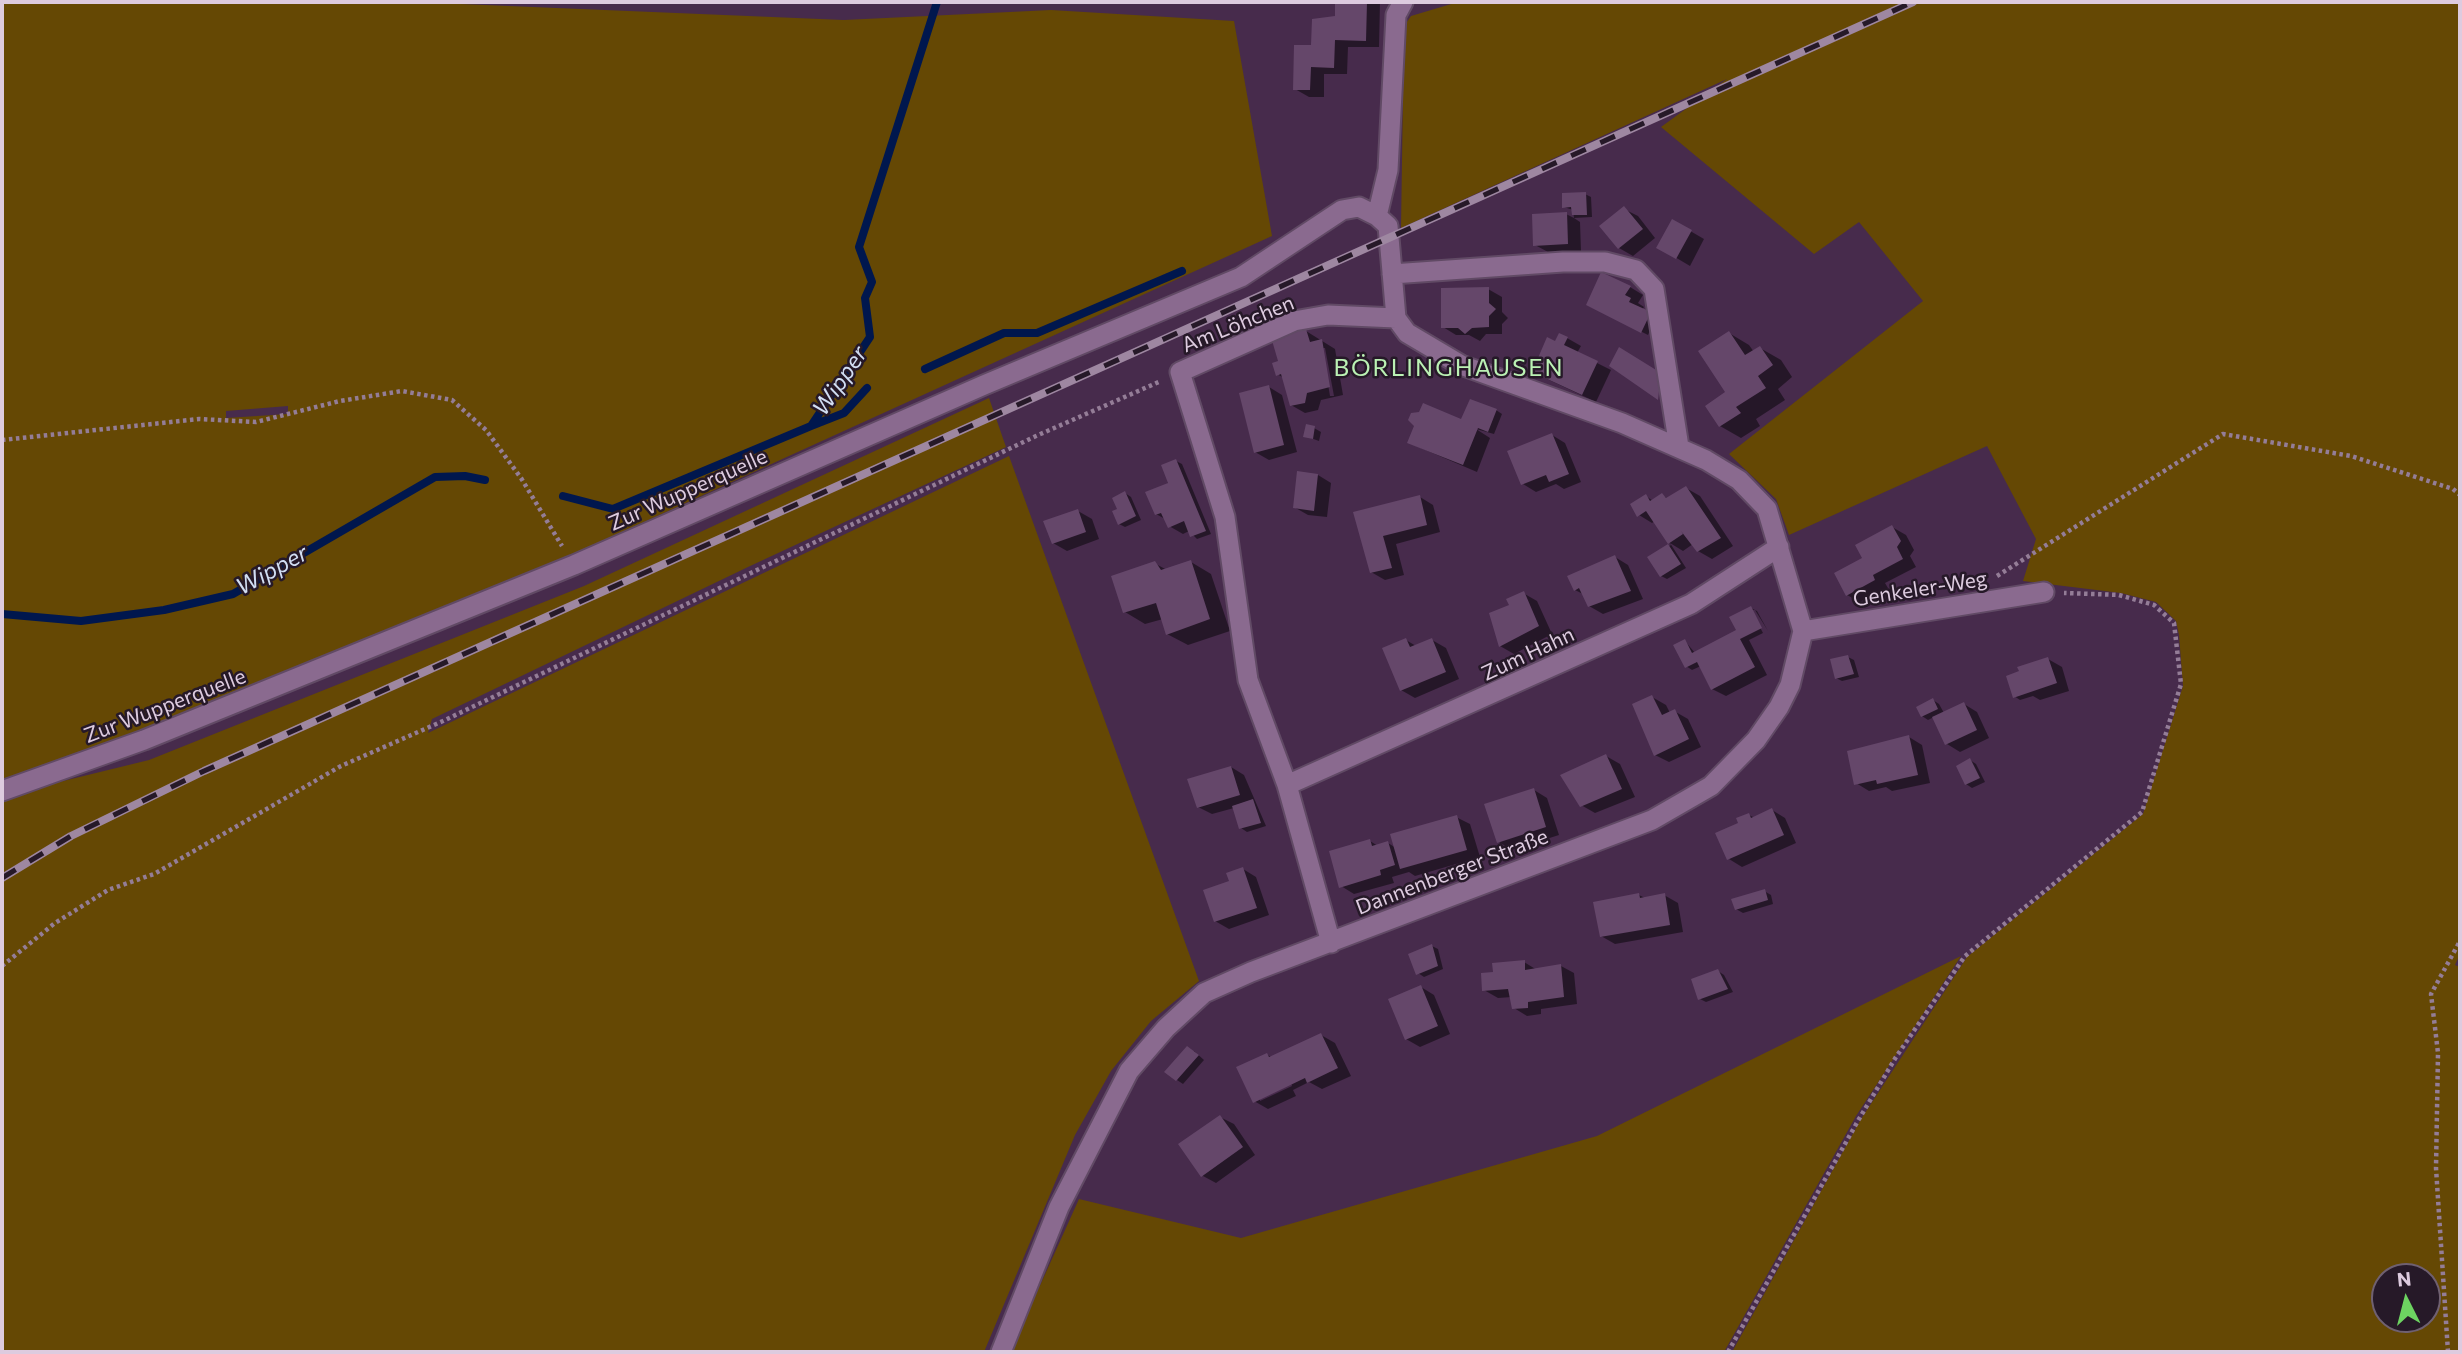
<!DOCTYPE html>
<meta charset="utf-8">
<style>
body{margin:0}
#map{position:relative;width:2462px;height:1354px;overflow:hidden;background:#472b4c;font-family:Commissioner,sans-serif}
canvas{display:block}
.frame{position:absolute;inset:0;border:4px solid #ddcbdf;pointer-events:none}
.north{position:absolute;left:2371px;top:1263px;width:70px;height:70px;box-sizing:border-box;background:#261928;border:2px solid #6f6071;border-radius:50%;rotate:354deg;font-size:19px;font-weight:700;line-height:28px;text-align:center;color:#ddcbdf}
.north::after{content:'';display:block;margin:auto;width:24px;height:32px;background:#6dd361;clip-path:polygon(50% 0,100% 100%,50% 72%,0 100%)}
</style>
<div id="map">
<canvas width="2462" height="1354"></canvas>
<div class="frame"></div>
<div class="north">N</div>
</div>
<script>
const ctx = document.querySelector('canvas').getContext('2d');
ctx.lineJoin = 'round';
function fillPath(path, color) { ctx.fillStyle = color; ctx.fill(path, 'evenodd'); }
const poly = rows => new Path2D(rows.map(r => 'M' + r).join(''));
function strokePath(path, color, width, dash) { ctx.strokeStyle = color; ctx.lineWidth = width; ctx.lineCap = dash ? 'butt' : 'round'; ctx.setLineDash(dash || []); ctx.stroke(path); }
function write(font, color, halo, rows, align = 'center') {
  ctx.font = font + ' Commissioner,sans-serif'; ctx.lineWidth = 5; ctx.setLineDash([]); ctx.textBaseline = 'middle'; ctx.strokeStyle = halo; ctx.fillStyle = color; for (const [text, x, y, turn = 0] of rows) {
    ctx.save(); ctx.translate(x, y); ctx.rotate((+turn || 0) * Math.PI / 180); ctx.textAlign = isNaN(turn) ? turn : align; if (halo) ctx.strokeText(text, 0, 0); ctx.fillText(text, 0, 0); ctx.restore();
  }
}
const green = poly([
 [2,2,413,2,844,20,1051,10,1234,21,1272,236,554,563,2,788],
 [288,406,288,414,226,418,226,411],
 [1458,2,2460,2,2460,954,2455,965,2460,967,2460,1352,1732,1352,1861,1119,1967,957,2143,814,2183,686,2179,635,2176,621,2156,602,2121,593,2023,581,2036,539,1987,446,1789,535,1776,499,1729,454,1923,301,1859,222,1814,254,1661,127,1727,79,1401,228,1404,26,1411,16],
 [2385,1277,2427,1277,2427,1319,2385,1319],
 [989,398,1006,447,748,567,432,719,428,733,1009,456,1199,981,1151,1021,1111,1071,1075,1135,984,1352,2,1352,2,796,149,760,584,586],
 [1961,956,1856,1116,1724,1352,1010,1352,1079,1199,1241,1238,1597,1136]
]);
const shadow = poly([
 [1336,2,1380,2,1379,47,1348,47,1347,74,1324,74,1324,97,1309,97,1295,89,1313,46,1337,17],
 [1585,194,1591,197,1592,217,1574,218,1580,222,1581,251,1548,252,1535,245,1566,214,1574,218,1573,210,1564,207],
 [1624,209,1638,216,1655,238,1633,256,1619,248],
 [1673,221,1704,239,1690,266,1658,247],
 [1630,287,1643,295,1638,303,1644,307,1642,310,1656,317,1648,335,1602,312],
 [1488,289,1502,297,1502,312,1508,318,1502,324,1502,334,1486,334,1480,341,1469,335,1456,335,1443,327],
 [1306,331,1335,349,1343,395,1321,400,1318,410,1305,413,1291,405,1284,378,1277,374,1280,362],
 [1322,348,1325,348,1334,396,1330,396],
 [1729,333,1749,345,1754,352,1760,348,1781,360,1792,377,1778,389,1785,400,1756,419,1760,426,1741,438,1720,426,1728,393],
 [1567,338,1581,346,1577,353,1611,370,1596,402,1547,379,1556,343],
 [1269,387,1282,395,1297,452,1269,460,1255,452],
 [1496,410,1502,414,1494,434,1476,429,1490,438,1477,472,1409,443,1416,426,1462,423],
 [1314,428,1321,432,1319,441,1305,436],
 [1552,435,1565,443,1581,482,1564,489,1556,484,1536,492,1523,484],
 [1176,461,1182,464,1211,534,1197,539,1189,531,1183,534,1169,526,1167,520,1156,514],
 [1318,475,1331,483,1327,517,1308,515,1294,507],
 [1686,488,1700,496,1733,546,1712,559,1698,551,1693,544,1683,551,1670,543,1686,568,1667,579,1661,576,1650,558,1671,545,1655,521,1652,523,1639,515,1646,496,1653,501,1662,495,1668,499],
 [1125,493,1131,497,1141,520,1125,527,1119,524],
 [1420,497,1433,505,1440,532,1396,544,1404,575,1385,580,1371,572,1355,513],
 [1078,511,1092,519,1099,539,1067,551,1053,543],
 [1892,527,1906,535,1914,550,1910,556,1916,567,1885,583,1888,588,1860,602,1847,595,1865,559],
 [1615,557,1628,565,1643,599,1603,614,1589,606,1585,595,1575,590],
 [1191,562,1211,574,1230,631,1188,645,1167,634,1163,619,1145,624,1125,612,1154,563,1167,570],
 [1523,593,1537,601,1552,634,1514,654,1500,646,1511,606],
 [1751,608,1757,611,1768,631,1755,610,1751,610,1763,633,1749,640,1767,675,1726,696,1712,689,1701,666,1692,670,1686,666,1685,641,1695,653,1738,631],
 [1406,640,1416,646,1432,640,1446,648,1459,679,1415,698,1401,690],
 [1848,657,1854,660,1859,677,1842,681,1836,678],
 [2048,659,2062,667,2069,691,2040,700,2033,696,2020,700,2014,696],
 [1652,697,1666,705,1670,713,1674,711,1688,719,1701,747,1669,762,1655,755],
 [1933,700,1939,704,1944,713,1964,704,1977,712,1989,738,1960,752,1947,744,1934,717,1928,720,1922,716],
 [1909,737,1922,745,1930,783,1892,791,1886,787,1869,791,1856,783],
 [1606,756,1620,764,1635,797,1595,813,1581,805],
 [1970,760,1976,764,1985,782,1972,788,1966,784],
 [1231,767,1244,775,1266,826,1247,832,1241,828,1234,808,1212,814,1198,807],
 [1534,790,1547,798,1559,835,1512,850,1499,842],
 [1772,810,1785,818,1796,843,1742,867,1729,859,1740,824,1749,815,1755,818],
 [1456,817,1470,824,1480,857,1415,876,1409,872,1392,877,1394,883,1354,894,1341,886,1370,841,1378,846,1388,843,1396,848],
 [1243,869,1256,877,1269,915,1229,929,1215,921,1231,882],
 [1764,891,1771,895,1773,904,1743,913,1736,909],
 [1639,895,1645,898,1664,895,1678,903,1683,932,1615,944,1601,936],
 [1432,946,1438,949,1443,969,1424,977,1418,973],
 [1524,962,1537,970,1561,966,1574,973,1577,1004,1541,1009,1541,1014,1527,1016,1514,1008,1512,997,1498,998,1484,990,1495,973],
 [1718,971,1724,975,1733,992,1706,1002,1700,999],
 [1421,987,1434,995,1450,1034,1420,1047,1406,1039],
 [1321,1035,1335,1043,1351,1076,1322,1089,1309,1082,1293,1090,1296,1096,1268,1109,1254,1101,1267,1055,1272,1057],
 [1291,1083,1292,1086,1260,1101,1260,1097],
 [1194,1051,1204,1060,1183,1084,1177,1080],
 [1220,1117,1234,1124,1255,1155,1216,1183,1203,1176]
]);
const stream = poly([
 [925,369,1004,333,1037,333,1182,271],
 [811,426,844,413,867,388],
 [563,496,613,509,811,426,870,337,865,298,872,282,859,247,937,2],
 [2,614,81,621,164,610,233,594,435,477,465,476,485,480]
]);
const building = poly([
 [1335,2,1367,2,1366,41,1335,40,1334,68,1311,67,1310,90,1293,90,1294,45,1311,45,1312,19,1335,16],
 [1586,192,1587,215,1572,215,1571,207,1562,208,1562,193],
 [1624,206,1643,229,1618,249,1599,226],
 [1567,212,1568,244,1533,246,1532,214],
 [1672,219,1692,230,1676,259,1656,248],
 [1601,272,1631,286,1625,295,1631,298,1629,302,1651,312,1641,333,1586,305],
 [1489,287,1489,303,1496,309,1489,316,1489,327,1472,328,1465,334,1458,328,1441,328,1441,288],
 [1306,329,1310,342,1322,339,1330,387,1307,393,1305,403,1290,406,1281,374,1276,376,1272,363,1278,361,1271,337],
 [1729,331,1745,355,1760,346,1773,365,1758,376,1766,388,1736,407,1741,413,1719,427,1705,406,1725,392,1698,351],
 [1559,333,1568,337,1564,345,1598,361,1582,395,1532,372,1547,337,1555,341],
 [1619,347,1661,373,1658,400,1609,366],
 [1269,385,1284,445,1254,453,1239,393],
 [1470,399,1497,409,1488,432,1478,428,1463,465,1407,443,1414,426,1408,420,1411,413,1419,412,1423,403,1461,419],
 [1306,424,1315,426,1313,439,1303,437],
 [1552,433,1569,474,1549,482,1546,475,1521,485,1507,451],
 [1176,459,1206,531,1190,537,1184,521,1168,528,1161,513,1155,515,1145,492,1168,483,1161,465],
 [1297,471,1318,474,1314,511,1293,508],
 [1686,486,1721,538,1697,552,1681,531,1683,534,1668,544,1681,564,1660,577,1647,557,1668,544,1646,511,1637,517,1630,504,1646,494,1650,501,1662,493,1666,498],
 [1125,491,1136,516,1118,525,1112,511,1117,509,1112,498],
 [1420,495,1427,525,1383,536,1392,568,1370,573,1353,512],
 [1078,509,1086,532,1052,544,1043,521],
 [1892,525,1901,541,1897,547,1903,559,1873,575,1875,580,1846,596,1834,573,1862,558,1855,545],
 [1615,555,1631,591,1588,607,1579,588,1574,591,1567,576],
 [1191,560,1210,619,1166,635,1156,603,1123,613,1111,576,1155,561,1161,570],
 [1524,591,1539,626,1499,647,1489,613,1509,605,1506,599],
 [1751,606,1762,628,1740,639,1755,667,1711,690,1697,662,1685,668,1673,645,1685,639,1692,653,1736,630,1729,617],
 [1406,638,1410,647,1432,638,1446,672,1400,691,1382,648],
 [1848,655,1854,674,1835,679,1830,659],
 [2048,657,2057,683,2013,698,2006,676,2019,671,2017,667],
 [1652,695,1662,715,1675,709,1689,739,1654,756,1632,704],
 [1933,698,1938,709,1921,717,1916,707],
 [1964,702,1977,730,1945,745,1932,717],
 [1909,735,1918,775,1877,784,1876,780,1854,785,1847,751],
 [1606,754,1622,789,1580,807,1560,775],
 [1970,758,1980,778,1965,785,1956,766],
 [1231,766,1240,795,1197,808,1187,779],
 [1534,788,1546,827,1497,843,1484,804],
 [1253,799,1261,823,1239,829,1232,806],
 [1772,808,1784,835,1727,860,1715,833,1738,823,1736,818,1749,813,1751,818],
 [1457,815,1467,850,1400,869,1390,834],
 [1370,839,1372,846,1388,841,1395,865,1380,870,1381,875,1339,888,1329,851],
 [1243,867,1257,908,1214,922,1203,890,1229,881,1226,873],
 [1765,889,1768,900,1735,910,1731,899],
 [1639,893,1640,898,1665,893,1670,925,1600,937,1593,902],
 [1432,944,1438,966,1416,975,1408,954],
 [1525,960,1525,970,1561,964,1564,997,1528,1002,1528,1008,1512,1009,1508,989,1482,991,1481,973,1493,972,1492,963],
 [1718,969,1728,989,1698,1000,1691,979],
 [1421,985,1438,1026,1405,1040,1388,999],
 [1321,1033,1338,1068,1307,1083,1305,1078,1253,1103,1236,1067,1267,1053,1269,1057],
 [1187,1046,1199,1055,1176,1081,1164,1072],
 [1220,1115,1243,1147,1201,1177,1178,1144]
]);
const path = poly([
 [2,440,199,419,256,422,340,401,402,391,452,400,486,430,521,478,562,546],
 [1997,576,2223,434,2351,456,2453,489,2460,495],
 [2,966,55,923,108,890,154,874,341,766,443,721,1036,436,1161,381],
 [1728,1352,1859,1119,1896,1057,1965,956,2142,812,2181,684,2174,623,2154,605,2119,595,2064,593],
 [2448,1352,2436,1168,2438,1053,2431,994,2460,941]
]);
const minor = poly([
 [1377,216,1388,170,1396,15,1403,2],
 [1392,274,1563,262,1605,262,1636,270,1654,289,1679,447],
 [1803,631,2044,592],
 [1287,785,1691,604,1779,547],
 [2,791,144,740,574,565,984,385,1241,277,1342,210,1359,207,1377,216,1388,226,1396,318],
 [1331,943,1287,785,1248,680,1225,517,1180,372,1294,321,1328,315,1396,318],
 [1001,1352,1059,1207,1129,1071,1166,1028,1204,993,1251,972,1652,820,1711,786,1756,740,1779,707,1790,685,1803,631,1767,509,1739,480,1706,460,1622,423,1461,365,1407,333,1396,318]
]);
const rail = poly([
 [2,878,71,836,204,771,1913,2]
]);
const streetNames = [
 ["Am Löhchen",1238,324,-22],
 ["Zur Wupperquelle",688,490,-24],
 ["Genkeler-Weg",1920,589,-9],
 ["Zum Hahn",1528,654,-25],
 ["Zur Wupperquelle",165,706,-21],
 ["Dannenberger Straße",1452,872,-21]
];
const waterNames = [
 ["Wipper",840,381,-56],
 ["Wipper",272,570,-29]
];
const quarterNames = [
 ["BÖRLINGHAUSEN",1449,368]
];
fillPath(green, '#654804');
fillPath(shadow, '#0007');
strokePath(stream, '#00174e', 8);
fillPath(building, '#65476a');
strokePath(minor, '#614a65', 23);
strokePath(path, '#947d97', 4.5, [3.5, 3.5]);
strokePath(minor, '#8a6a8f', 19);
strokePath(rail, '#9e87a1', 8);
strokePath(rail, '#261928', 5, [16]);
write('21px', '#ddcbdf', '#261928', streetNames);
write('italic 23px', '#d2def3', '#261928', waterNames);
ctx.letterSpacing = '2px';
write('24px', '#bbf2b4', '#261928', quarterNames);
ctx.letterSpacing = '0px';
</script>
